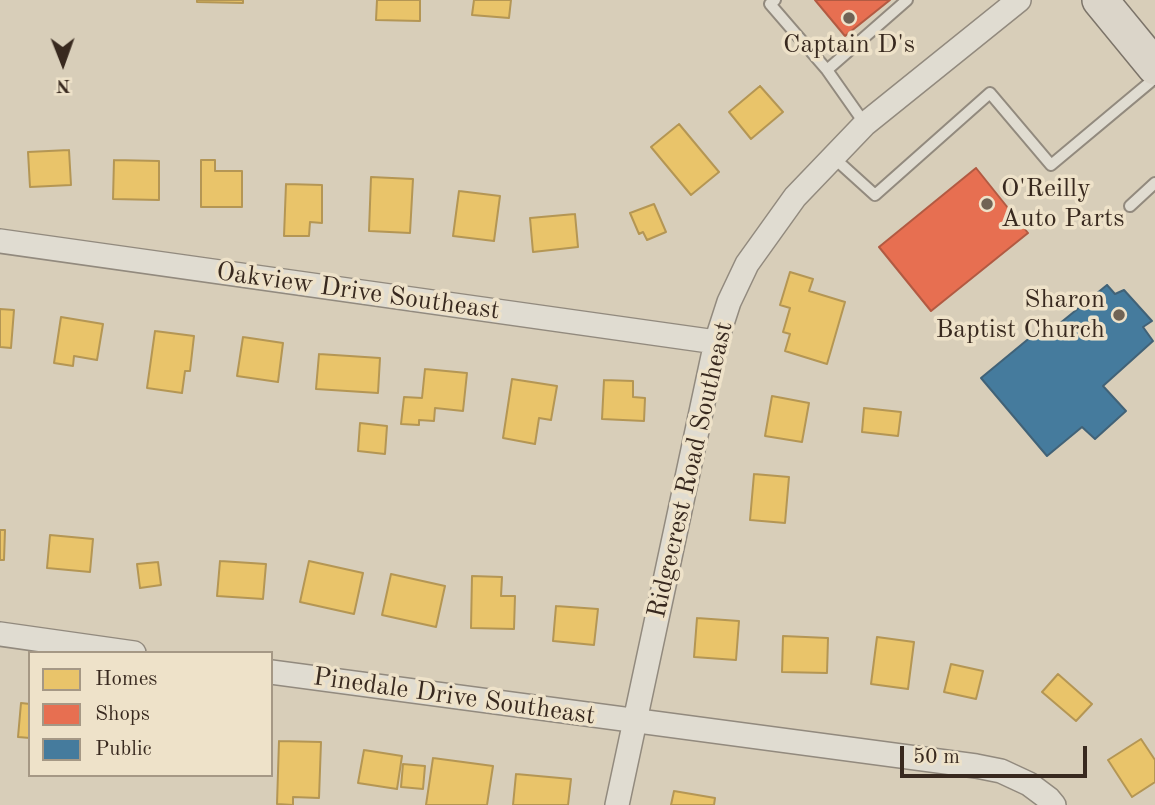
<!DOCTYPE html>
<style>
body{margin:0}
#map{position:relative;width:1155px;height:805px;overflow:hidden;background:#d8ceb9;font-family:"Old Standard TT",serif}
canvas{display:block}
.legend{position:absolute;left:28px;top:651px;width:245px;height:126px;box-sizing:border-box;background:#eee2c9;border:2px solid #a59885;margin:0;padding:9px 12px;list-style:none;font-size:21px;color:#38291f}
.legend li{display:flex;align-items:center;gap:14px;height:35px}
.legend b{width:35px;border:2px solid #a59885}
.north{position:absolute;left:28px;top:28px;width:70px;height:70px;-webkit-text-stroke:5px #eee2c9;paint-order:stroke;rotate:179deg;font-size:19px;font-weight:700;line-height:28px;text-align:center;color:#38291f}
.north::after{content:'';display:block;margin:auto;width:24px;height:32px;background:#38291f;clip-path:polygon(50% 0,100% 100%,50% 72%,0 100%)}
.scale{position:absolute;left:900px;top:746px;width:187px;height:32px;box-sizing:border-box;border:4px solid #38291f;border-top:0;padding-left:9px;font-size:21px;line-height:24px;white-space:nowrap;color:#38291f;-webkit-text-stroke:5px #eee2c9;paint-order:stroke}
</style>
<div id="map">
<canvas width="1155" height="805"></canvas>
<ul class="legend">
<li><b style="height:19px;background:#e9c46a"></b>Homes</li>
<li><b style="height:19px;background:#e76f51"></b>Shops</li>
<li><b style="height:19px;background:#457b9d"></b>Public</li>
</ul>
<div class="north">N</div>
<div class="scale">50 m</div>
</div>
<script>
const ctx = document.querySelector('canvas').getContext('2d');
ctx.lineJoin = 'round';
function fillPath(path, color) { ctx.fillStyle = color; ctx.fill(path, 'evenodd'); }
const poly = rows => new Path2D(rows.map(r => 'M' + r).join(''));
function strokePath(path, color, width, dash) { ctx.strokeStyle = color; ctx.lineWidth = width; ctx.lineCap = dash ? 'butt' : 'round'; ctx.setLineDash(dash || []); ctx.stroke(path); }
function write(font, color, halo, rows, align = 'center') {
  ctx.font = font + ' "Old Standard TT",serif'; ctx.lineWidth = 7; ctx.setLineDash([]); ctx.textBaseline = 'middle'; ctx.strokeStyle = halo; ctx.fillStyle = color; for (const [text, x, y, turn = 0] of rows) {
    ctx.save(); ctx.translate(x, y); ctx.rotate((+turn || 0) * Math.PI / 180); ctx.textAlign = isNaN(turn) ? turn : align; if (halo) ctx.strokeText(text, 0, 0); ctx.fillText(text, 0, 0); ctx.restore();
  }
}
const homes = poly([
 [197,0,243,0,243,3,197,2,197,0],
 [377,0,420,0,420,21,376,20,377,0],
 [474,0,511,0,509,18,472,15,474,0],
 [760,86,783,112,751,139,729,112,760,86],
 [679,124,719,172,691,195,651,147,679,124],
 [69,150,71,185,30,187,28,152,69,150],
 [114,160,159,161,159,200,113,199,114,160],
 [201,160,215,160,215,171,242,171,242,207,201,207,201,160],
 [371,177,413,179,410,233,369,231,371,177],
 [286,184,322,185,322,223,310,222,309,236,284,236,286,184],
 [459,191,500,196,494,241,453,236,459,191],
 [654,204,666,232,647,240,643,232,639,234,630,213,654,204],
 [575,214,578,247,533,252,530,218,575,214],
 [790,272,813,279,809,291,845,302,827,364,785,351,790,334,783,332,790,308,780,305,790,272],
 [0,309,14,310,11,348,0,347,0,309],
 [61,317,103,324,97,360,74,356,73,366,54,363,61,317],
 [155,331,194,336,190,371,185,371,182,393,147,388,155,331],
 [243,337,283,343,278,382,237,376,243,337],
 [319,354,380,358,378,393,316,389,319,354],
 [425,369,467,373,463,411,435,408,434,421,419,420,419,425,401,424,404,397,422,398,425,369],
 [512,379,557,386,551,420,539,418,535,444,503,438,512,379],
 [604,380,633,381,633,397,645,398,644,421,602,419,604,380],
 [772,396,809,403,802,442,765,436,772,396],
 [864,408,901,412,898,436,862,432,864,408],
 [360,423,387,426,385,454,358,451,360,423],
 [754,474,789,477,785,523,750,520,754,474],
 [0,530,5,530,4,560,0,560,0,530],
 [50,535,93,539,90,572,47,568,50,535],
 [220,561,266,564,263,599,217,596,220,561],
 [309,561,363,573,354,614,300,602,309,561],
 [158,562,161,585,140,588,137,564,158,562],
 [391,574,445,586,436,627,382,615,391,574],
 [472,576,502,577,501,596,515,596,514,629,471,628,472,576],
 [556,606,598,609,594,645,553,641,556,606],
 [697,618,739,621,736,660,694,657,697,618],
 [783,636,828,638,827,673,782,672,783,636],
 [877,637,914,642,908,689,871,684,877,637],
 [951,664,983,671,976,699,944,692,951,664],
 [1058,674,1092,704,1076,721,1042,692,1058,674],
 [21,703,30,704,30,738,18,737,21,703],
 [1141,739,1155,760,1155,782,1132,797,1108,760,1141,739],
 [279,741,321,742,319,798,293,797,293,805,277,804,279,741],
 [364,750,402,756,397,789,358,783,364,750],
 [433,758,493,766,487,805,426,805,433,758],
 [403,764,425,766,423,789,401,787,403,764],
 [516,774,571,779,568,805,513,805,516,774],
 [674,791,715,798,714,805,671,805,674,791]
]);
const shops = poly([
 [815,0,890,0,845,36,815,0],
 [976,168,1028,233,931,311,879,247,976,168]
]);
const public = poly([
 [1107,285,1115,294,1124,290,1152,321,1143,327,1153,341,1103,386,1126,411,1095,439,1082,427,1047,456,981,378,1038,331,1043,337,1107,285]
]);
const service = poly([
 [775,0,770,4,827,70,865,124],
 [827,70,907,0],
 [833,157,875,195,990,93,1051,165,1155,78],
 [1130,206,1155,183]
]);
const minor = poly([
 [0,241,716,342],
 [0,634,134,653],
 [271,672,976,766,1001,771,1029,784,1049,799,1054,805],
 [617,805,716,342,729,302,747,264,795,197,865,124,1019,0]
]);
const primary = poly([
 [1100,0,1155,67]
]);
const markers = [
 [849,18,7,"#706355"],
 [987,204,7,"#706355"],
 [1119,315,7,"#706355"]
];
const poiNames = [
 ["Captain D's",849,45],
 ["O'Reilly",1001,189,"left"],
 ["Auto Parts",1001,219,"left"],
 ["Sharon",1105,300,"right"],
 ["Baptist Church",1105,330,"right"]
];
const streetNames = [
 ["Oakview Drive Southeast",358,292,8],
 ["Ridgecrest Road Southeast",691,470,-77],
 ["Pinedale Drive Southeast",454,697,8]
];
fillPath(homes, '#e9c46a');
strokePath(homes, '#b49654', 2);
fillPath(shops, '#e76f51');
strokePath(shops, '#b25a42', 2);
fillPath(public, '#457b9d');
strokePath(public, '#416277', 2);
strokePath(service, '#928a7e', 14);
strokePath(minor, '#928a7e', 26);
strokePath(primary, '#7c7469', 38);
strokePath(service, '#e0dcd1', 10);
strokePath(minor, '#e0dcd1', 23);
strokePath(primary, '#dbd5c9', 35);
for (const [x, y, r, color] of markers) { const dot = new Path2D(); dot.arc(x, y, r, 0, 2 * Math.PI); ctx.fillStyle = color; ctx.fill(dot); strokePath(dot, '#eee2c9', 2.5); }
write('26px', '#38291f', '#eee2c9', poiNames);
write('26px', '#38291f', '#eee2c9', streetNames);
</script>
